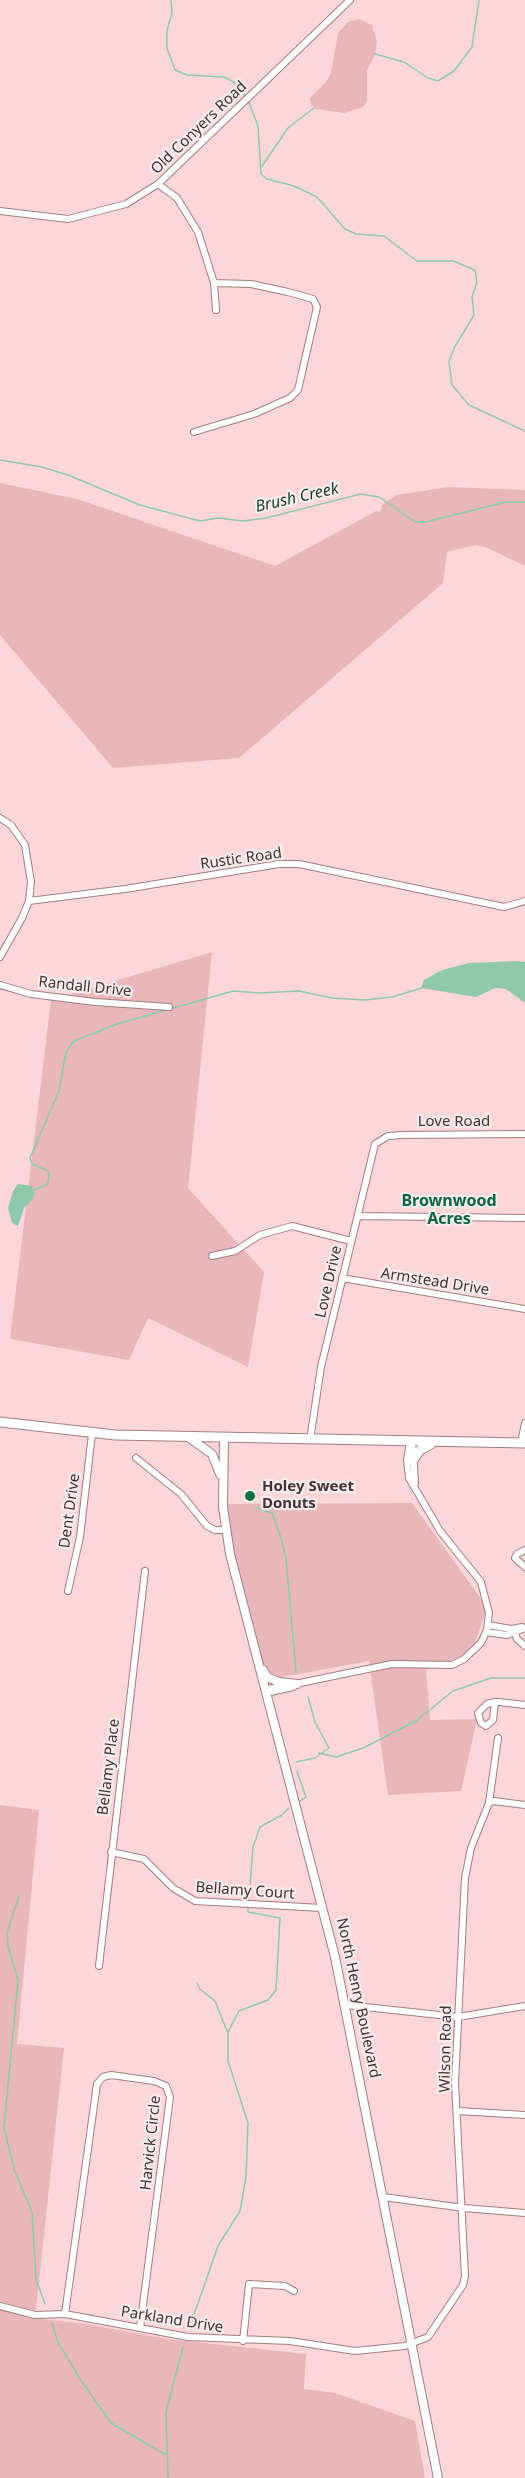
<!DOCTYPE html>
<style>
body{margin:0}
canvas{display:block;background:#fdd7d8}
</style>
<canvas width="525" height="2478"></canvas>
<script>
const ctx = document.querySelector('canvas').getContext('2d');
ctx.lineJoin = 'round';
function fillPath(path, color) { ctx.fillStyle = color; ctx.fill(path, 'evenodd'); }
const poly = rows => new Path2D(rows.map(r => 'M' + r).join(''));
function strokePath(path, color, width, dash) { ctx.strokeStyle = color; ctx.lineWidth = width; ctx.lineCap = dash ? 'butt' : 'round'; ctx.setLineDash(dash || []); ctx.stroke(path); }
function write(font, color, halo, rows, align = 'center') {
  ctx.font = font + ' "Noto Sans",sans-serif'; ctx.lineWidth = 4.5; ctx.setLineDash([]); ctx.textBaseline = 'middle'; ctx.strokeStyle = halo; ctx.fillStyle = color; for (const [text, x, y, turn = 0] of rows) {
    ctx.save(); ctx.translate(x, y); ctx.rotate((+turn || 0) * Math.PI / 180); ctx.textAlign = isNaN(turn) ? turn : align; if (halo) ctx.strokeText(text, 0, 0); ctx.fillText(text, 0, 0); ctx.restore();
  }
}
const green = poly([
 [359,19,372,25,377,42,375,55,367,71,367,102,363,107,344,113,316,109,311,105,310,98,326,82,331,73,338,33,348,22],
 [0,483,77,499,275,566,376,511,380,512,382,505,396,495,449,487,525,490,525,566,485,547,475,545,447,552,443,583,239,758,113,768,0,635],
 [212,952,188,1188,264,1272,248,1367,148,1318,129,1360,10,1339,51,1000],
 [412,1503,487,1607,472,1652,426,1670,430,1720,477,1719,461,1791,388,1795,369,1661,261,1681,223,1504],
 [0,1805,39,1810,17,2044,64,2048,35,2318,86,2324,168,2339,306,2354,304,2389,335,2393,415,2421,425,2478,0,2478]
]);
const water = poly([
 [517,961,525,962,525,1003,506,989,495,988,476,997,421,988,424,980,442,970,469,963],
 [18,1184,32,1186,35,1193,32,1200,24,1208,18,1226,12,1223,8,1208,13,1191]
]);
const stream = poly([
 [171,0,172,12,167,31,167,48,175,70,187,75,224,77,234,82,245,96],
 [375,54,404,62,428,78,438,81,454,71,472,47,479,0],
 [248,100,258,126,261,174,267,179,294,186,317,197,345,229,356,234,384,236,417,261,453,261,475,270,477,282,472,297,474,315,454,348,449,362,452,385,469,405,525,431],
 [262,166,288,128,314,108],
 [0,460,42,467,68,475,140,505,200,521,218,518,243,521,266,518,361,494,379,497,415,522,425,522,506,502,525,502],
 [34,1190,48,1184,49,1175,48,1171,32,1164,30,1158,59,1091,66,1052,74,1041,117,1024,233,991,259,993,299,991,332,998,365,1000,392,997,422,988],
 [256,1508,272,1513,281,1538,286,1558,296,1672],
 [319,1753,336,1757,363,1748,416,1721,453,1691,491,1678,525,1678],
 [296,1762,315,1758,329,1748,315,1722,308,1697],
 [297,1771,306,1797,300,1801],
 [19,1896,7,1932,8,1946,18,1980,4,2128,15,2172,32,2212,36,2279,45,2304],
 [249,1901,253,1847,260,1827,282,1815,289,1808],
 [197,1983,200,1989,215,2001,227,2031],
 [52,2323,58,2342,80,2379,111,2423,166,2455],
 [189,2329,218,2246,240,2211,246,2177,248,2123,228,2061,228,2032,239,2011,268,2000,276,1990,280,1918,248,1912,248,1908],
 [168,2478,166,2412,183,2347]
]);
const minor = poly([
 [158,184,177,198,198,232,214,283,216,310],
 [0,211,68,219,126,204,158,184,350,0],
 [194,432,254,414,290,398,298,390,317,307,313,299,288,292,251,284,214,283],
 [0,818,11,825,25,845,31,882,29,901,22,918,0,957],
 [29,901,125,889,279,864,299,864,504,907,525,901],
 [0,985,31,994,95,1002,169,1007],
 [358,1216,525,1218],
 [212,1256,235,1251,260,1235,292,1226,351,1241],
 [342,1278,525,1309],
 [310,1440,321,1367,375,1144,388,1136,402,1135,525,1134],
 [410,1442,413,1449,415,1483],
 [521,1443,525,1423],
 [136,1458,181,1494,207,1526,215,1530,226,1530],
 [525,1550,517,1554,515,1558,525,1567],
 [68,1591,80,1537,92,1434],
 [488,1625,511,1629,522,1627],
 [486,1632,507,1635,525,1628],
 [515,1633,517,1639,525,1646],
 [295,1684,392,1664,452,1665,464,1659,481,1643,487,1630,489,1613,481,1582,440,1531,409,1478,407,1460,410,1442],
 [265,1690,285,1685],
 [266,1693,293,1687,297,1684],
 [495,1702,493,1720,486,1726,481,1723,478,1713,487,1704,495,1702,499,1702,525,1705],
 [489,1803,494,1801,525,1805],
 [111,1852,144,1859,173,1888,195,1901,322,1908],
 [99,1966,145,1571],
 [346,2005,458,2017,525,2006],
 [458,2111,525,2115],
 [383,2197,464,2208,525,2213],
 [0,2306,35,2315,65,2314,188,2337,290,2341,355,2351,405,2346,428,2337,463,2285,465,2276,455,2083,465,1878,471,1848,489,1803,498,1738],
 [65,2314,97,2084,103,2077,111,2075,154,2081,166,2086,170,2097,140,2328],
 [243,2341,249,2284,285,2286,294,2291]
]);
const major = poly([
 [188,1437,212,1454,220,1474],
 [224,1437,223,1507,230,1554,335,1957,438,2478],
 [263,1670,267,1677,279,1682,297,1684]
]);
const highway = poly([
 [0,1422,115,1435,525,1443],
 [413,1460,420,1450,431,1444]
]);
const markers = [
 [250,1496,6,"#02714a"]
];
const streetNames = [
 ["Old Conyers Road",199,128,-44],
 ["Rustic Road",241,859,-8],
 ["Randall Drive",85,987,6],
 ["Love Road",454,1122],
 ["Love Drive",329,1282,-77],
 ["Armstead Drive",435,1282,9],
 ["Dent Drive",70,1511,-82],
 ["Bellamy Place",109,1767,-83],
 ["Bellamy Court",245,1891,4],
 ["North Henry Boulevard",358,1998,78],
 ["Wilson Road",446,2049,-89],
 ["Harvick Circle",151,2143,-84],
 ["Parkland Drive",172,2320,9]
];
const poiNames = [
 ["Holey Sweet",262,1487],
 ["Donuts",262,1504]
];
const waterNames = [
 ["Brush Creek",297,498,-13]
];
const neighbourhoodNames = [
 ["Brownwood",449,1201],
 ["Acres",449,1219]
];
fillPath(green, '#e8b7b9');
fillPath(water, '#8fc9aa');
strokePath(stream, '#8fc9aa', 1.5);
strokePath(minor, '#a07e80', 8);
strokePath(major, '#a07e80', 10);
strokePath(highway, '#a07e80', 11);
strokePath(minor, '#fff', 6);
strokePath(major, '#fff', 8);
strokePath(highway, '#fff', 9);
for (const [x, y, r, color] of markers) { const dot = new Path2D(); dot.arc(x, y, r, 0, 2 * Math.PI); ctx.fillStyle = color; ctx.fill(dot); strokePath(dot, '#faebeb', 2); }
write('15px', '#423334', '#faebeb', streetNames);
write('bold 15px', '#423334', '#faebeb', poiNames, 'left');
write('italic 16px', '#113f2b', '#faebeb', waterNames);
write('bold 16px', '#056743', '#faebeb', neighbourhoodNames);
</script>
